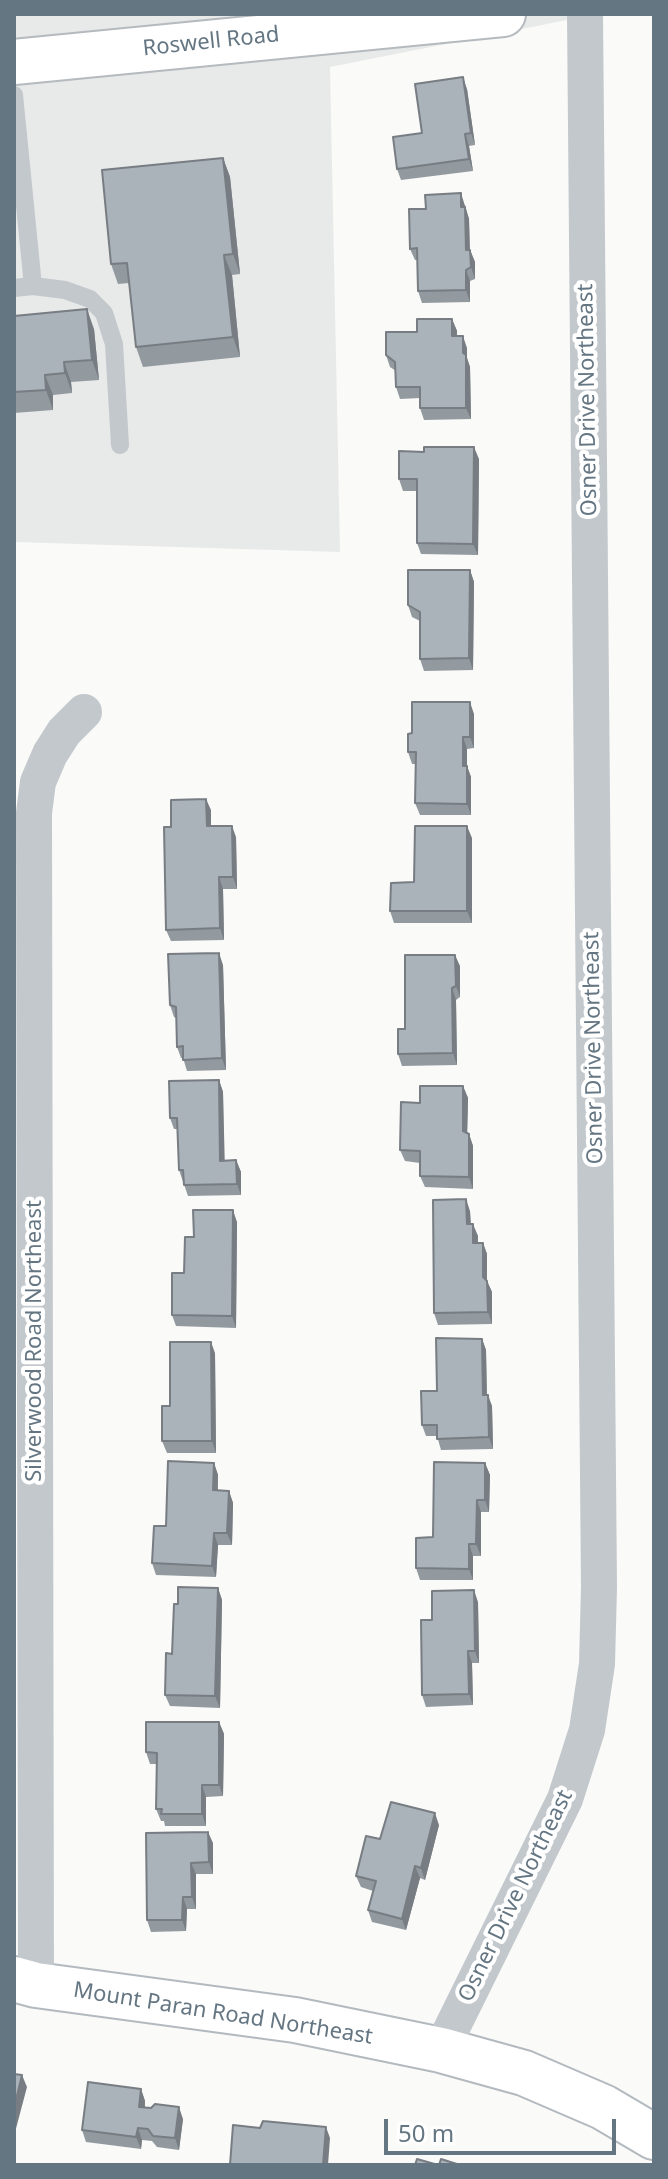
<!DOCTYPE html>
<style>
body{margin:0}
#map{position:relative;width:668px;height:2179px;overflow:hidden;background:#fafaf8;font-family:"Noto Sans",sans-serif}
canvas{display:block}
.frame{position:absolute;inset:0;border:16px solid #657683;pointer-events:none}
.scale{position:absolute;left:384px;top:2119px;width:232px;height:36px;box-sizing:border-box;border:4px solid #657683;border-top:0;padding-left:10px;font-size:24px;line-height:28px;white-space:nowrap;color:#657683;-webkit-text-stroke:6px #fff;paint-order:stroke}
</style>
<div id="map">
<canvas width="668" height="2179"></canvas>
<div class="frame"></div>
<div class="scale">50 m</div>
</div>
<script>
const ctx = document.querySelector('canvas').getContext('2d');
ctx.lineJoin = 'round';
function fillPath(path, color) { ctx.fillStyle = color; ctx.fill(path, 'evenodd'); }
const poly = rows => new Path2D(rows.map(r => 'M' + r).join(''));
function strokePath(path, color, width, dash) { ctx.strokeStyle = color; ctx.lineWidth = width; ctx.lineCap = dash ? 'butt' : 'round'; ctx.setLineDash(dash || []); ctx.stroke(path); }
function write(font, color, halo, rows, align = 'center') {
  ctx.font = font + ' "Noto Sans",sans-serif'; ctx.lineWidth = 8; ctx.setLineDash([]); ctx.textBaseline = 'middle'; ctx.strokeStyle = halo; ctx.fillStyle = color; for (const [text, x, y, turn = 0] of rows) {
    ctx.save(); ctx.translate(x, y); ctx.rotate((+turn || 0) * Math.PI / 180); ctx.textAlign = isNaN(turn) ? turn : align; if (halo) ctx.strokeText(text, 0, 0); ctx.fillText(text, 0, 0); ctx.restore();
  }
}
const built = poly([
 [14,14,587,14,587,16,330,67,340,552,14,542]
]);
const lane = poly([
 [14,95,33,286],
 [14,288,33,286,65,290,90,299,104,313,114,344,120,445]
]);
const street = poly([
 [36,1985,34,813,38,782,50,754,64,732,84,712],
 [441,2050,565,1799,587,1730,597,1664,599,1587,585,14]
]);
const secondary = poly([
 [14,1979,36,1985,295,2020,441,2050,524,2073,603,2107,654,2137]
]);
const primary = poly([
 [14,62,503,14]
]);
const wall = poly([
 [467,89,475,145,469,146,473,171,401,180,397,169,422,133],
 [223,158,230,177,240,274,232,275,240,357,143,367,136,347,129,283,118,284,111,264],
 [465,205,469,219,470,250,475,262,475,279,470,281,470,302,422,303,418,291,417,260,415,260,410,249,426,209],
 [14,316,94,329,99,380,71,382,72,393,53,395,53,410,14,413],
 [452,319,457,331,457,336,467,348,467,358,470,367,471,419,424,420,420,408,420,398,400,399,396,387,396,371,390,367,386,355,417,332],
 [479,459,478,555,421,554,417,543,417,491,403,491,399,479],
 [470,570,474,582,473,670,424,671,420,659,420,621,412,617,408,605],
 [474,714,474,748,467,749,467,766,471,777,471,815,420,815,415,803,416,764,412,764,408,752,412,733],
 [211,810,211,826,236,837,237,889,223,889,224,940,171,941,166,930,171,827],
 [472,838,472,923,394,923,390,911,414,882],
 [223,965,226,1070,187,1071,183,1058,181,1058,177,1047,176,1018,174,1017,170,1005],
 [460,966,460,997,456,1000,457,1065,402,1066,398,1054,405,1029],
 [219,1080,223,1092,224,1161,236,1160,241,1172,241,1195,188,1196,179,1170,178,1129,174,1129,170,1118],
 [463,1086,468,1098,467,1133,469,1134,473,1146,473,1189,425,1187,420,1176,420,1163,405,1161,400,1150,420,1103],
 [470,1211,471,1224,478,1236,478,1243,483,1243,487,1254,487,1281,492,1292,492,1324,438,1325,434,1313],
 [237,1222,236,1328,176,1326,172,1315,194,1237],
 [482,1339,486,1350,487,1395,492,1406,493,1449,441,1450,437,1436,426,1436,422,1425,437,1391],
 [215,1353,216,1453,167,1453,162,1441,170,1406],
 [214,1463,218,1475,218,1491,229,1491,233,1503,232,1545,218,1545,216,1577,156,1575,152,1563,166,1526],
 [485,1463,490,1475,489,1512,481,1512,481,1556,473,1556,473,1580,420,1580,416,1568,433,1537],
 [218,1588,222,1600,220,1708,170,1706,165,1695,172,1654,178,1604],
 [478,1602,479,1663,472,1663,473,1705,426,1707,422,1695,432,1620],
 [219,1722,224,1734,223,1796,206,1797,206,1826,165,1826,164,1821,161,1821,156,1809,157,1764,150,1764,146,1752],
 [439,1825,425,1880,420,1878,406,1930,372,1922,368,1910,373,1891,361,1887,356,1876,380,1839],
 [146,1833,213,1843,213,1874,196,1874,196,1909,187,1909,186,1931,151,1932,147,1920],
 [141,2089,145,2101,145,2107,183,2119,179,2150,157,2147,152,2141,142,2140,141,2149,86,2142,82,2130]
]);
const shadedWall = poly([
 [463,77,467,89,475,145,471,133],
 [465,134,469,146,473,171,469,159],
 [223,158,230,177,240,274,233,254],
 [461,193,469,219,470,262,466,250],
 [470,250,475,262,475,279,471,267],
 [224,255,232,275,240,357,233,337],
 [466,270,470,281,470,302,466,290],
 [87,309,94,329,99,380,92,360],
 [452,319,457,331,456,348,452,336],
 [463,336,467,348,467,358,470,367,471,419,466,408],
 [64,362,71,382,72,393,65,373],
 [45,375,53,395,53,410,46,390],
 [474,447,479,459,478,555,473,544],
 [470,570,474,582,473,670,469,658],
 [470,702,474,714,474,748,470,737],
 [463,737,467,749,467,766,471,777,471,815,467,804,463,766],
 [206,799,211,810,211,838,207,826],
 [232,826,236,837,237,889,233,877],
 [467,826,472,838,472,923,467,911],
 [219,877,223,889,224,940,220,928],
 [219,953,223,965,226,1070,222,1058],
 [455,955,460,966,460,997,456,986],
 [452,988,456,1000,457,1065,453,1053],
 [219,1080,223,1092,225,1172,220,1161],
 [463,1086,468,1098,467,1143,463,1131],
 [469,1134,473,1146,473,1189,469,1177],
 [236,1160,241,1172,241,1195,237,1184],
 [466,1199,470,1211,471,1236,467,1224],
 [233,1210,237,1222,236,1328,232,1316],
 [473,1224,478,1236,477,1254,473,1243],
 [483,1243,487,1254,487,1281,492,1292,492,1324,488,1312,483,1277],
 [482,1339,486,1350,487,1407,483,1395],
 [211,1342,215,1353,216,1453,212,1441],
 [488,1395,492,1406,493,1449,489,1437],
 [214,1463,218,1475,217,1502,213,1490],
 [485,1463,490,1475,489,1512,485,1500],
 [229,1491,233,1503,232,1545,227,1533],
 [477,1500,481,1512,481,1556,476,1544],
 [214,1533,218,1545,216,1577,212,1566],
 [469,1544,473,1556,473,1580,469,1569],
 [218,1588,222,1600,220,1708,215,1696],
 [474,1590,478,1602,479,1663,475,1651],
 [468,1651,472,1663,473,1705,469,1694],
 [219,1722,224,1734,223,1796,219,1785],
 [202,1785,206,1797,206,1826,202,1814],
 [435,1813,439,1825,425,1880,421,1868],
 [208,1832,213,1843,213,1874,209,1862],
 [191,1863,196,1874,196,1909,192,1897],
 [415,1866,420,1878,406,1930,402,1919],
 [183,1897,187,1909,186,1931,182,1920],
 [22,2075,27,2087,14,2136,14,2108],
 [141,2089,145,2101,144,2118,139,2107],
 [179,2107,183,2119,179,2150,175,2138],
 [326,2127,330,2138,328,2165,323,2165],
 [138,2128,142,2140,141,2149,136,2137]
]);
const building = poly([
 [463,77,471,133,465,134,469,159,397,169,393,137,422,133,415,84,463,77],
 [223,158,233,254,224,255,233,337,136,347,127,263,111,264,102,170,223,158],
 [461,193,461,207,465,207,466,250,470,250,471,267,466,270,466,290,418,291,417,248,410,249,409,209,426,209,425,195,461,193],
 [87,309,92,360,64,362,65,373,45,375,46,390,14,392,14,316,87,309],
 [417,319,452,319,452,336,463,336,463,353,466,355,466,408,420,408,420,387,396,387,395,362,386,355,386,332,417,332,417,319],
 [424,447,474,447,473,544,417,543,417,479,399,479,399,451,424,452,424,447],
 [408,570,470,570,469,658,420,659,420,612,408,605,408,570],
 [412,702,470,702,470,737,463,737,463,766,467,766,467,804,415,803,416,752,408,752,408,734,412,733,412,702],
 [206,799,207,826,232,826,233,877,219,877,220,928,166,930,164,827,171,827,171,800,206,799],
 [415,826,467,826,467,911,390,911,391,883,414,882,415,826],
 [219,953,222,1058,183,1060,183,1046,177,1047,176,1007,170,1005,168,954,219,953],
 [405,955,455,955,456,986,452,988,453,1053,398,1054,398,1029,405,1029,405,955],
 [219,1080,220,1161,236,1160,237,1184,184,1185,183,1170,179,1170,177,1118,170,1118,169,1081,219,1080],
 [420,1086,463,1086,463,1131,469,1134,469,1177,420,1176,420,1151,400,1150,401,1102,420,1103,420,1086],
 [466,1199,467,1224,473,1224,473,1243,483,1243,483,1277,487,1281,488,1312,434,1313,433,1200,466,1199],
 [193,1210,233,1210,232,1316,172,1315,172,1273,184,1273,185,1237,194,1237,193,1210],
 [436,1338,482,1339,483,1395,488,1395,489,1437,437,1439,437,1425,422,1425,421,1391,437,1391,436,1338],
 [170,1342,211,1342,212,1441,162,1441,162,1406,170,1406,170,1342],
 [168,1461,214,1463,213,1490,229,1491,227,1533,214,1533,212,1566,152,1563,154,1526,166,1526,168,1461],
 [434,1462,485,1463,485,1500,477,1500,476,1544,469,1544,469,1569,416,1568,416,1538,433,1537,434,1462],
 [178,1587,218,1588,215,1696,165,1695,166,1653,172,1654,174,1604,178,1604,178,1587],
 [474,1590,475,1651,468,1651,469,1694,422,1695,421,1620,432,1620,432,1591,474,1590],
 [146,1722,219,1722,219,1785,202,1785,202,1814,161,1814,162,1809,156,1809,157,1753,146,1752,146,1722],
 [391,1802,435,1813,421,1868,415,1866,402,1919,368,1910,376,1881,356,1876,366,1836,380,1839,391,1802],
 [208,1832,209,1862,191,1863,192,1897,183,1897,182,1920,147,1920,146,1833,208,1832],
 [14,2074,22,2075,14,2108,14,2074],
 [88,2082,141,2089,139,2107,151,2108,155,2104,179,2107,175,2138,153,2136,148,2129,138,2128,136,2137,82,2130,88,2082],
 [263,2121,326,2127,323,2165,230,2165,233,2125,260,2128,263,2121],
 [417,2159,438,2165,415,2165,417,2159],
 [441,2159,460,2165,439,2165,441,2159]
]);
const streetNames = [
 ["Roswell Road",211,42,-6],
 ["Osner Drive Northeast",588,400,-91],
 ["Osner Drive Northeast",594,1048,-91],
 ["Silverwood Road Northeast",35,1341,-90],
 ["Osner Drive Northeast",516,1896,-64],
 ["Mount Paran Road Northeast",223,2014,9]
];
fillPath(built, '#e8e9e9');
strokePath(secondary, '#b3babf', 48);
strokePath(primary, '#b5babe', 48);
strokePath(lane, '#c3c8cc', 18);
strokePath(street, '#c3c8cc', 36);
strokePath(secondary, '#fff', 44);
strokePath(primary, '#fff', 44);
fillPath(wall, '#929a9f');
fillPath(shadedWall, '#777d82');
fillPath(building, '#aab3b9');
strokePath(building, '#777d82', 2);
write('22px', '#657683', '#fff', streetNames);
</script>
